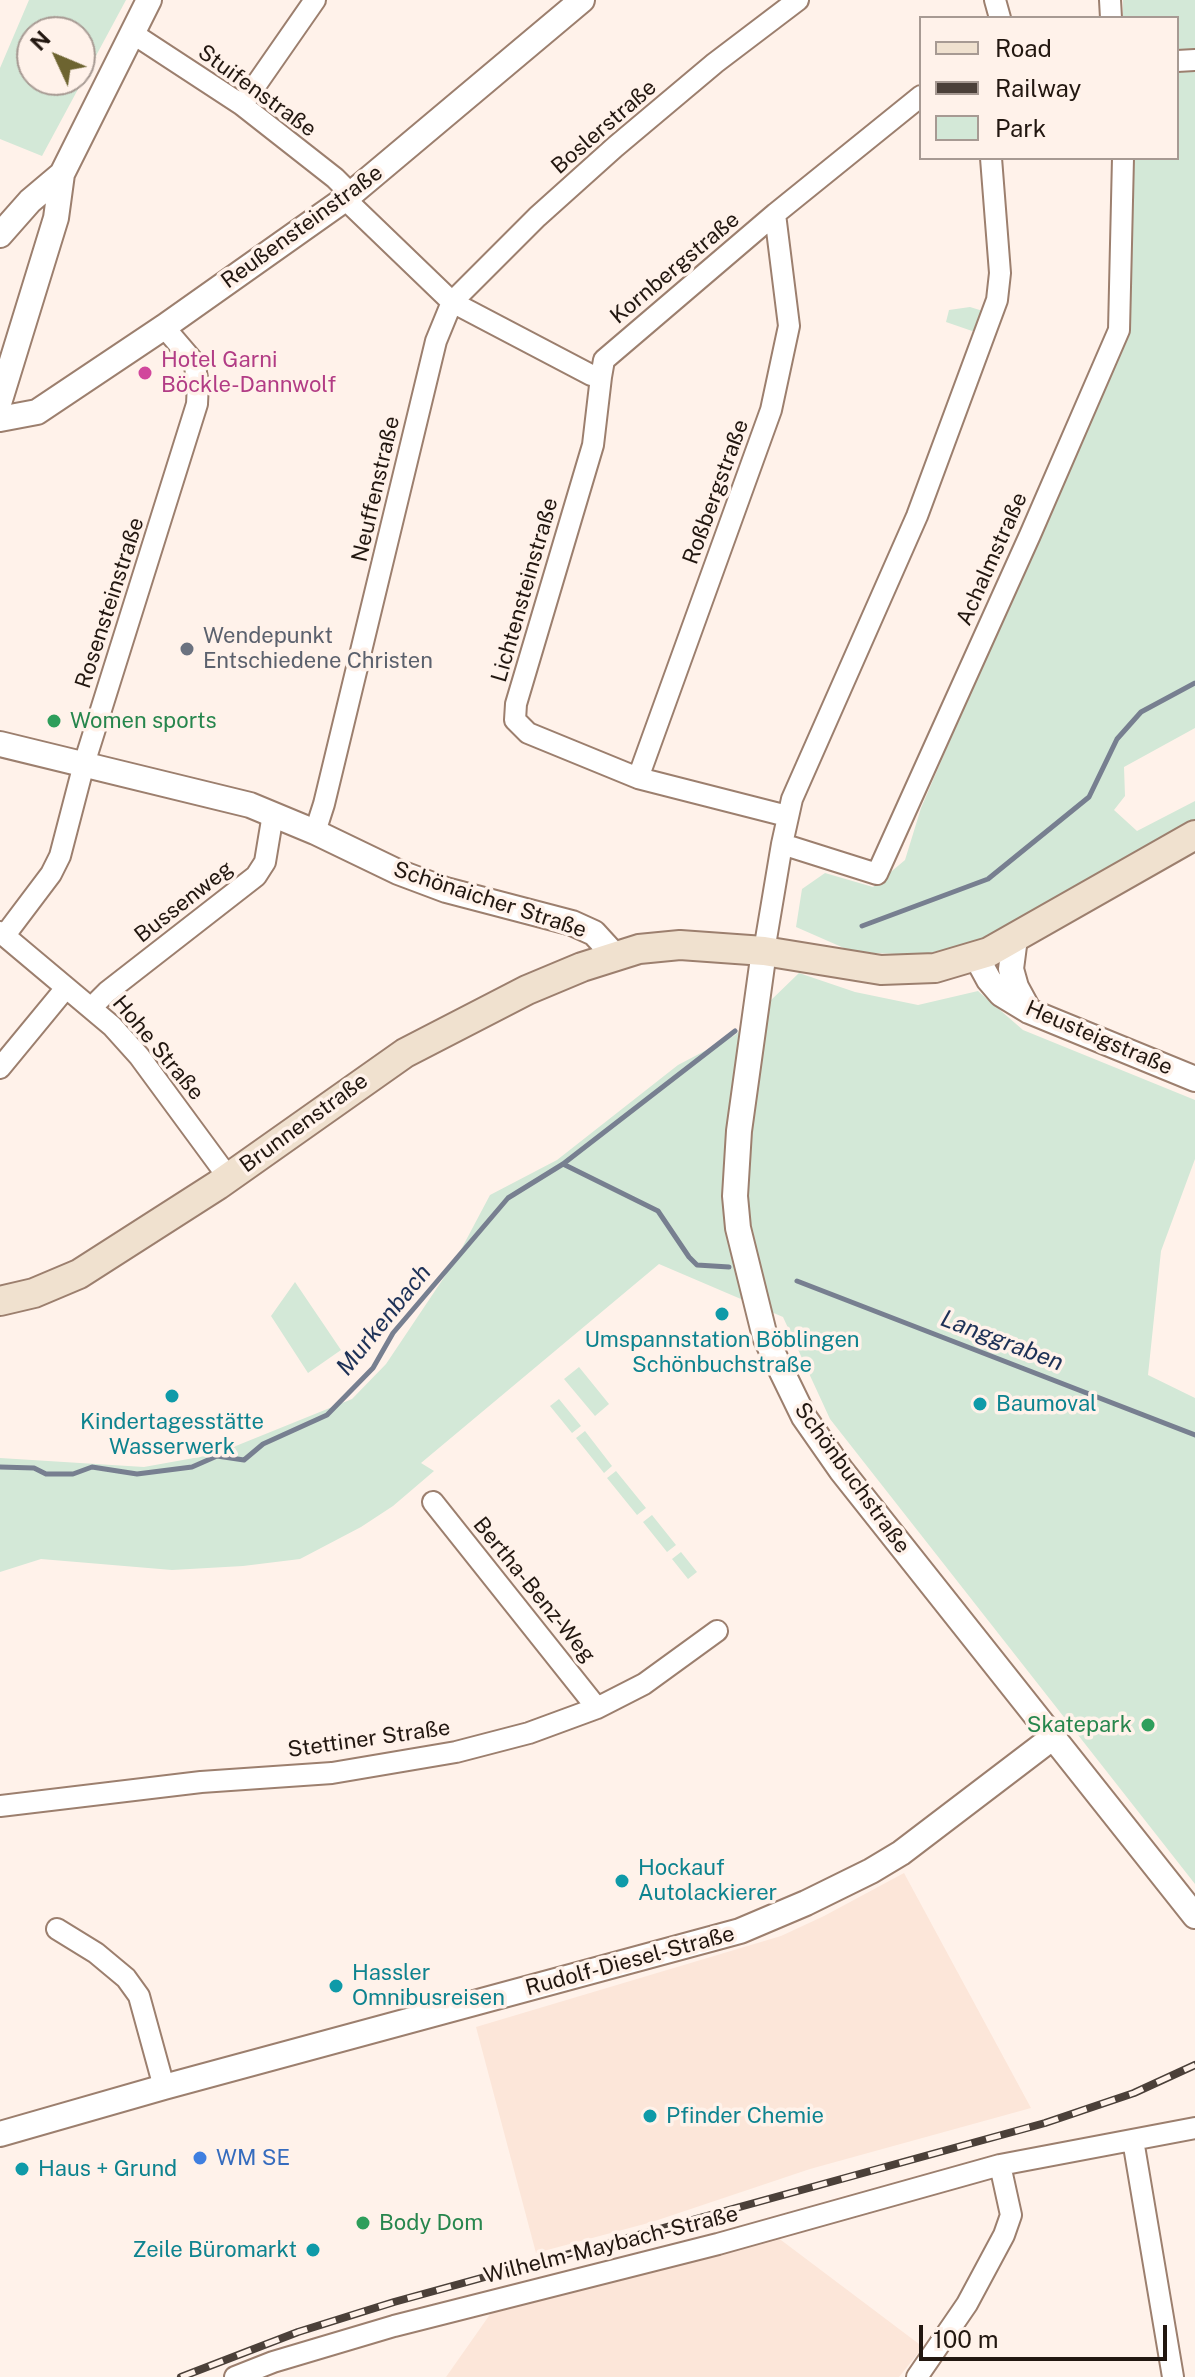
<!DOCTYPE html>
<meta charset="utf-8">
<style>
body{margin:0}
#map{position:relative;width:1195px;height:2377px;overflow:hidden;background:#fff2ea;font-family:"Public Sans",sans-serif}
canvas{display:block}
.legend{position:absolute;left:919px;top:16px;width:260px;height:144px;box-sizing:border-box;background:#fff2ea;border:2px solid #a79a93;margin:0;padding:10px 14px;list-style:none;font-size:24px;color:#221710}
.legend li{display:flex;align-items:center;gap:16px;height:40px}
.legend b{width:40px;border:2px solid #a79a93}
.north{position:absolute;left:16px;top:16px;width:80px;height:80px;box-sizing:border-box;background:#fff2ea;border:2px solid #a79a93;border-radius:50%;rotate:314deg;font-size:22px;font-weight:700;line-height:32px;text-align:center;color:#221710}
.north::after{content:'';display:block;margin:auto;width:28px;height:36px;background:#6d6430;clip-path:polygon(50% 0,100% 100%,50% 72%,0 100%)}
.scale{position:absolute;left:919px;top:2325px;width:248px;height:36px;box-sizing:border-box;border:4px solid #221710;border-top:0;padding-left:10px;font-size:24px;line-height:28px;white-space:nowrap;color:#221710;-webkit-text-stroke:6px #fff2ea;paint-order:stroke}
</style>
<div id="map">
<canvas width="1195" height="2377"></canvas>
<ul class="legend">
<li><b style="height:10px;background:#f0e1cf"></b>Road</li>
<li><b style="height:10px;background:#4b4039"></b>Railway</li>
<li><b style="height:22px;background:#d3e8d7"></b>Park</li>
</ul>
<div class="north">N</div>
<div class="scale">100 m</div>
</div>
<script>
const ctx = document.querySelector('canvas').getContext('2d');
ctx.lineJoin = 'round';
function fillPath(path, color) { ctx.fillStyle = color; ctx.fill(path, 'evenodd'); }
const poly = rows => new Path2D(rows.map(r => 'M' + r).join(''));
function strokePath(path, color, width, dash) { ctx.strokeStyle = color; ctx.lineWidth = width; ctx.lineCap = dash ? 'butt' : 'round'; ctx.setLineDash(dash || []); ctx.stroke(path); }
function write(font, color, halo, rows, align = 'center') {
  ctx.font = font + ' "Public Sans",sans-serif'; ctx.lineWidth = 7; ctx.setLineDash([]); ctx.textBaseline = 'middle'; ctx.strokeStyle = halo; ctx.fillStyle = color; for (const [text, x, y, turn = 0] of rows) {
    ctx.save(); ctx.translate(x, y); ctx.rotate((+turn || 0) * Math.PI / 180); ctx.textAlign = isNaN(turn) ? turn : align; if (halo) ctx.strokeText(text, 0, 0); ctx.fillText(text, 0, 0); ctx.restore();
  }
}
const industrial = poly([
 [904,1873,1031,2108,810,2169,652,2222,536,2253,476,2027,781,1936,824,1916],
 [777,2237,923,2347,899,2377,446,2377,491,2313]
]);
const green = poly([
 [29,0,126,0,42,156,0,139,0,68],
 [32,32,80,32,80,80,32,80],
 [1123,0,1195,0,1195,728,1124,767,1125,796,1114,810,1137,831,1195,801,1195,822,1113,865,987,941,919,955,853,952,796,927,802,889,825,873,873,887,905,860,921,808,1103,384,1130,158,1177,158,1177,18,1123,18],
 [970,307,983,311,975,332,946,322,949,310],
 [799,973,855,992,918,1005,978,991,1023,1030,1195,1100,1195,1159,1161,1251,1148,1375,1195,1398,1195,1884,830,1419,783,1317,659,1264,421,1463,434,1471,393,1506,361,1527,300,1559,243,1566,172,1570,41,1559,0,1572,0,1458,144,1467,216,1454,352,1399,386,1364,455,1261,490,1195,557,1160,678,1065,735,1035],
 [295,1282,341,1350,308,1373,271,1316],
 [579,1367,609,1404,595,1416,564,1379],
 [559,1399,581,1426,572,1433,550,1406],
 [585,1431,612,1466,604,1473,576,1438],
 [616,1471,646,1508,637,1515,607,1478],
 [652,1515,676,1545,667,1552,643,1522],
 [681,1552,697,1572,688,1579,672,1559]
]);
const stream = poly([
 [862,926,988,879,1089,797,1117,739,1141,712,1195,683],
 [563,1164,658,1211,689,1257,697,1265,729,1267],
 [797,1281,1195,1435],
 [0,1467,34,1468,46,1474,73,1474,92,1467,137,1474,192,1467,217,1456,244,1460,263,1444,327,1415,373,1368,393,1333,508,1198,563,1164,735,1031]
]);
const minor = poly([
 [798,0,715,63,615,147,537,217,452,302,591,375,601,377,604,360,775,214,921,96],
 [995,0,1000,18],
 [1110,0,1111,18],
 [132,33,242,105,335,178,351,194],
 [1177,61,1195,60],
 [242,105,315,0],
 [601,377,593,445,516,704,515,720,528,733,638,778,787,816],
 [638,778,771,410,789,326,775,214],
 [315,832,324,804,436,341,452,302,345,199],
 [782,844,877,874,1030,535,1119,330,1123,158],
 [0,932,112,1026,139,1056,228,1177],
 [5,935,51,874,60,856,84,764,197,404,198,383,194,362,164,327],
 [764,951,782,844,792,799,917,516,997,300,1000,273,991,158],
 [92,1007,107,992,256,876,265,862,273,814],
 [0,1068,65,989],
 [433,1502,597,1708],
 [0,1806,201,1782,332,1773,456,1752,529,1733,597,1708,644,1684,717,1631],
 [57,1929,96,1953,126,1978,139,1996,164,2087],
 [1133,2140,1173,2377],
 [235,2377,273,2362,394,2326,718,2244,1000,2165,1195,2128],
 [917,2377,967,2304,1004,2235,1011,2215,1000,2165]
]);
const tertiary = poly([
 [0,235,30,201,62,174,149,0],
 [0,400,56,218,62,174],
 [0,419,37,412,164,327,345,199,582,0],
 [0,744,250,805,315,832,398,872,446,890,572,923,594,933,615,956],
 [1015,938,1011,969,1016,987,1029,1011],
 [764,951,739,1131,735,1196,738,1228,765,1337,804,1417,841,1470,1195,1916],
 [977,958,989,980,1001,994,1029,1011,1195,1079],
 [0,2134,164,2087,740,1931,806,1903,871,1871,901,1853,1052,1738]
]);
const secondary = poly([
 [0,1301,34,1293,79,1274,218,1185,405,1053,527,990,582,967,639,949,680,945,764,951,881,970,935,968,989,952,1195,835]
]);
const rail = poly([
 [181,2377,298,2332,394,2302,1045,2123,1134,2093,1195,2065]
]);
const markers = [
 [145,373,8,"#d1479c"],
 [187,649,8,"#6b7280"],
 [54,721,8,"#2e9e5b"],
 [722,1314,8,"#0f9aa8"],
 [172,1396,8,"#0f9aa8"],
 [980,1404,8,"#0f9aa8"],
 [1148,1725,8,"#2e9e5b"],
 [622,1881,8,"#0f9aa8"],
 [336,1986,8,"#0f9aa8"],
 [650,2116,8,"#0f9aa8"],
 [200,2158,8,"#3f7fe0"],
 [22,2169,8,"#0f9aa8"],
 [363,2223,8,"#2e9e5b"],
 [313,2250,8,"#0f9aa8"]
];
const streetNames = [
 ["Stuifenstraße",257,91,36],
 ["Boslerstraße",604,127,-41],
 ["Reußensteinstraße",302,227,-36],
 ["Kornbergstraße",675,268,-40],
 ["Neuffenstraße",376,489,-77],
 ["Roßbergstraße",716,492,-70],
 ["Achalmstraße",992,559,-66],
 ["Lichtensteinstraße",525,590,-74],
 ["Rosensteinstraße",110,603,-72],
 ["Schönaicher Straße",490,900,18],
 ["Bussenweg",184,902,-38],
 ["Heusteigstraße",1099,1038,23],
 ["Hohe Straße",158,1048,50],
 ["Brunnenstraße",304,1123,-36],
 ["Schönbuchstraße",852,1478,54],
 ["Bertha-Benz-Weg",534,1590,51],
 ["Stettiner Straße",369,1739,-8],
 ["Rudolf-Diesel-Straße",630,1961,-15],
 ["Wilhelm-Maybach-Straße",611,2245,-14]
];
const hotelNames = [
 ["Hotel Garni",161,360],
 ["Böckle-Dannwolf",161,385]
];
const worshipNames = [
 ["Wendepunkt",203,636],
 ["Entschiedene Christen",203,661]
];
const leisureNames = [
 ["Women sports",70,721],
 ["Skatepark",1132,1725,"right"],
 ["Body Dom",379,2223]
];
const cultureNames = [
 ["Umspannstation Böblingen",722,1340,"center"],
 ["Schönbuchstraße",722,1365,"center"],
 ["Baumoval",996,1404],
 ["Kindertagesstätte",172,1422,"center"],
 ["Wasserwerk",172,1447,"center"],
 ["Hockauf",638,1868],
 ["Autolackierer",638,1893],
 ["Hassler",352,1973],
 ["Omnibusreisen",352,1998],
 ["Pfinder Chemie",666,2116],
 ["Haus + Grund",38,2169],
 ["Zeile Büromarkt",297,2250,"right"]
];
const shopNames = [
 ["WM SE",216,2158]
];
const waterNames = [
 ["Murkenbach",384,1320,-51],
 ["Langgraben",1002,1341,21]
];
fillPath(industrial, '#fce6d9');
fillPath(green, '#d3e8d7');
strokePath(stream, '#777f90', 5);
strokePath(minor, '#9c7f6e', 24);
strokePath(tertiary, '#9c7f6e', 28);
strokePath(secondary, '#9c7f6e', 32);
strokePath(minor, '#fff', 20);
strokePath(tertiary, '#fff', 24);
strokePath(secondary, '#f0e1cf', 28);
strokePath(rail, '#4b4039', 8);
strokePath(rail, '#fff2ea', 5, [15]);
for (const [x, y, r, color] of markers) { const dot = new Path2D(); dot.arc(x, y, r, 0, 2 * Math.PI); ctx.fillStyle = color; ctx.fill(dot); strokePath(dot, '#fff2ea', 3); }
write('22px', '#221710', '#fff2ea', streetNames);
write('22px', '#b23c85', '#fff2ea', hotelNames, 'left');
write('22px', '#5b616d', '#fff2ea', worshipNames, 'left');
write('22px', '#27864d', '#fff2ea', leisureNames, 'left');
write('22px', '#0d838f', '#fff2ea', cultureNames, 'left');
write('22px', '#366cbe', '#fff2ea', shopNames, 'left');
write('italic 24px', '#1d3157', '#fff2ea', waterNames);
</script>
